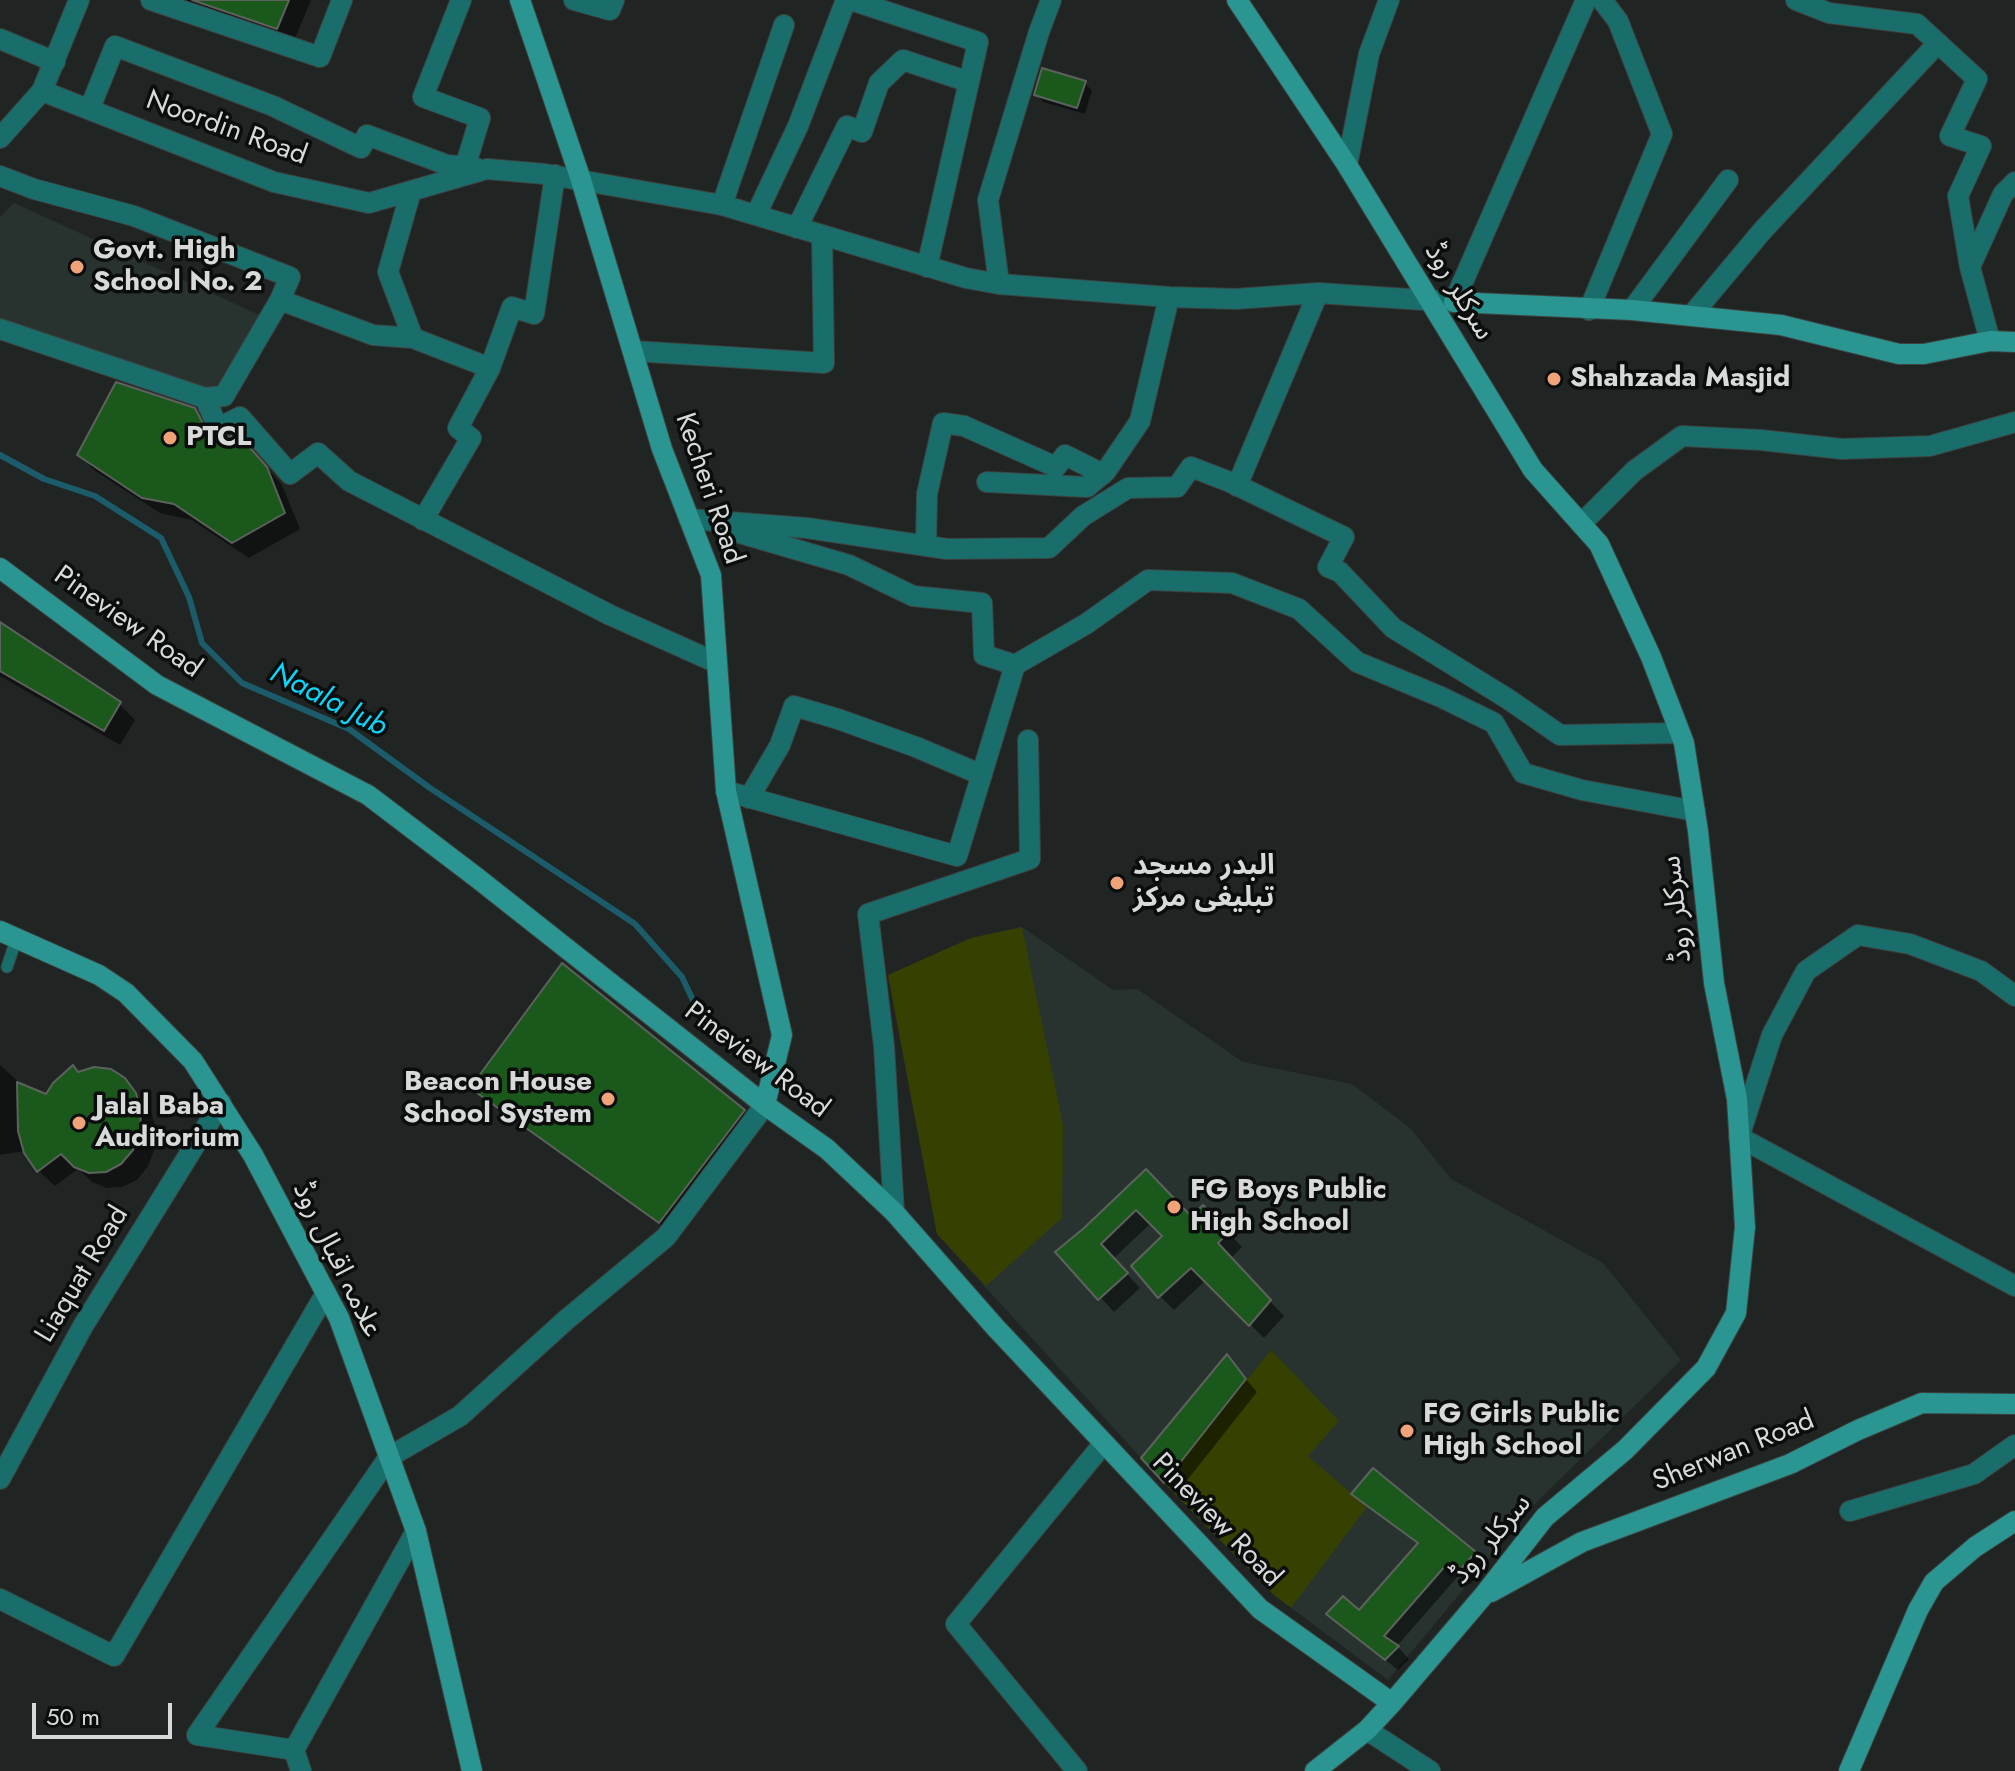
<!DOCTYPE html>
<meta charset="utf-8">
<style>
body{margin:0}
#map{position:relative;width:2015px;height:1771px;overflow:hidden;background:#202523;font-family:Jost,sans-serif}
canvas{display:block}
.scale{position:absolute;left:32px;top:1703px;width:140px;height:36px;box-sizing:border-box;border:4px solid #d7dad8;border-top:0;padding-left:10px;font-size:24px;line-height:28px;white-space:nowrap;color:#d7dad8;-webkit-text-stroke:6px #0b0d0c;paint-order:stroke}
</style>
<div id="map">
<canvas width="2015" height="1771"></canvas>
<div class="scale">50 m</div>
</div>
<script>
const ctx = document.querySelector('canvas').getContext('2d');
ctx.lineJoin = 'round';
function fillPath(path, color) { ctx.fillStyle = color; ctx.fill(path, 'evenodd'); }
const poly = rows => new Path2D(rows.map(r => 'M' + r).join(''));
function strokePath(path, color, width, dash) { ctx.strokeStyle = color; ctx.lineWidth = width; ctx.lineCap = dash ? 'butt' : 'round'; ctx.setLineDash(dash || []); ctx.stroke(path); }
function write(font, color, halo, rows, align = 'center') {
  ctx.font = font + ' Jost,"Noto Sans Arabic",sans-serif'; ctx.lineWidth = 7; ctx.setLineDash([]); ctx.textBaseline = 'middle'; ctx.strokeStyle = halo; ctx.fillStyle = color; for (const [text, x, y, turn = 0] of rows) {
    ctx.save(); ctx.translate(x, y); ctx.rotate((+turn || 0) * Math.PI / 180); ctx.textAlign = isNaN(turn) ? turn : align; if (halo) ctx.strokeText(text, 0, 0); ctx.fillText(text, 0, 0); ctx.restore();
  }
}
const built = poly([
 [14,203,264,317,220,394,0,327,0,217],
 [1022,927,1113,990,1137,989,1243,1062,1352,1084,1410,1128,1451,1179,1603,1263,1681,1360,1532,1507,1388,1680,1274,1595,1141,1458,937,1234,888,975,971,938]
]);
const green = poly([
 [1022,927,1063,1124,1062,1218,986,1286,937,1234,888,975,971,938],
 [1271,1350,1339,1421,1308,1456,1367,1507,1291,1608,1274,1595,1164,1483]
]);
const shadow = poly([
 [148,0,311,0,293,43],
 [1084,83,1092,90,1085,114,1043,102,1036,94],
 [194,410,211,427,219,443,253,452,282,485,300,529,249,558,192,520,160,513,95,471,79,455],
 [0,624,119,704,135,720,120,745,0,676],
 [0,1065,21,1084,47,1096,79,1074,124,1080,151,1111,156,1129,155,1148,148,1166,137,1180,122,1187,107,1188,92,1182,78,1169,55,1186,39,1171,25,1151,0,1155],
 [480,1095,743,1112,751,1119,667,1229],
 [1146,1172,1191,1218,1203,1207,1242,1247,1230,1259,1284,1316,1264,1338,1206,1280,1174,1310,1160,1296,1165,1236,1151,1223,1113,1259,1140,1288,1114,1312,1058,1252],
 [1227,1357,1257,1392,1177,1493,1144,1458],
 [1354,1494,1474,1553,1486,1565,1470,1584,1459,1575,1397,1646,1409,1659,1398,1670,1329,1614,1359,1613,1419,1545]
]);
const stream = poly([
 [0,455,44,479,95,496,161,538,189,597,202,643,242,683,349,729,430,788,635,924,682,977,698,1011]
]);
const building = poly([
 [192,0,289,0,277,29,192,0],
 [1042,68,1086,81,1077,108,1034,95,1042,68],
 [116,382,195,408,211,439,223,440,237,433,267,467,285,513,232,543,174,504,142,498,77,455,116,382],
 [0,622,121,702,104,731,0,671,0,622],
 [562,963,745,1110,659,1223,470,1088,562,963],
 [73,1065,78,1072,94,1067,111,1069,125,1078,136,1093,141,1111,140,1131,133,1150,121,1164,106,1172,89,1173,74,1167,61,1154,37,1172,24,1153,18,1131,17,1082,46,1094,53,1083,73,1065],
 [1146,1169,1191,1216,1203,1205,1229,1232,1218,1243,1271,1300,1249,1326,1191,1268,1158,1298,1131,1266,1162,1236,1136,1210,1101,1244,1128,1273,1098,1300,1055,1252,1084,1228,1146,1169],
 [1227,1354,1246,1379,1164,1483,1141,1458,1227,1354],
 [1373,1468,1476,1552,1457,1573,1446,1565,1384,1636,1399,1646,1385,1660,1326,1614,1343,1596,1359,1610,1418,1543,1351,1494,1373,1468]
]);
const lane = poly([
 [7,967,17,937]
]);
const street = poly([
 [151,0,320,57,342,0],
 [461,0,423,97,480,118,465,167],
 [574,0,610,10,614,0],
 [851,0,978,42,927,267],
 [1796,0,1829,13,1917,24,1977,79,1950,136,1981,146,1958,196,1970,267],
 [0,39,55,62],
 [42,91,274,182,369,203,487,169,545,174,722,205,966,278,999,284,1169,297,1236,299,1318,293,1454,302,1586,0],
 [90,108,115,46,273,106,361,148,367,135,447,165,476,168],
 [0,138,42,91,79,0],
 [1347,165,1369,54,1389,0],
 [0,176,34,189,134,216,290,277,280,300],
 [411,191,388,272,413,338,490,368],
 [722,205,784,25],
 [756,215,798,126,846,0],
 [797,228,847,126,862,132,879,83,903,60,969,82],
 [999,284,988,200,1039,32,1051,0],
 [1589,310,1662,134,1618,21,1602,0],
 [1632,310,1728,180],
 [1691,316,1763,230,1938,43],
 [0,329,205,398,218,428,240,417,290,474,318,453,349,481,610,615,717,663],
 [1990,341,1970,267,2003,194,2015,182],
 [633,351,824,363,822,235],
 [205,398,224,396,280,300,373,335,413,338],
 [987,482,1087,487,1106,471,1140,421,1169,297],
 [1237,486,1318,293],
 [689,519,807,528,947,549,1049,548,1083,516,1128,488,1177,487,1191,467,1230,482,1344,537,1328,567,1340,572,1393,628,1508,699,1560,735,1680,733],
 [423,520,471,438,458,428,490,368,512,307,534,314,555,175],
 [1581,524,1634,471,1682,436,1761,440,1842,449,1930,446,2015,422],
 [736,532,849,565,913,596,982,603,984,655,1015,665],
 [926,546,927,494,943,423,964,426,1056,467,1065,455,1103,474],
 [726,791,957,856,1015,665,1086,624,1148,580,1232,583,1299,609,1357,662,1441,697,1494,723,1523,773,1582,790,1695,811],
 [749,798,780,745,794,706,838,719,916,747,982,775],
 [2015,996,1981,971,1910,944,1858,935,1806,971,1772,1035,1739,1137,2015,1286],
 [894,1212,884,1046,868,914,1030,859,1028,740],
 [0,1479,83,1326,221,1103],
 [1850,1511,1974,1474,2015,1445],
 [0,1599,114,1656,326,1293],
 [1367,1730,1430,1771],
 [294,1750,197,1735,389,1457,460,1416,566,1320,666,1237,765,1105],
 [301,1771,294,1750,416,1531],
 [1077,1771,956,1624,1104,1443]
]);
const secondary = poly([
 [520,0,581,180,662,449,711,575,726,791,782,1035,765,1105],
 [1237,0,1347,165,1533,470,1599,544,1651,657,1684,743,1698,831,1714,983,1737,1099,1745,1227,1736,1313,1706,1368,1625,1450,1545,1517,1484,1595,1392,1703,1367,1730,1315,1771],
 [1454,302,1632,310,1781,325,1899,354,1924,354,1990,341,2015,342],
 [0,568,157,685,368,795,476,877,765,1105,827,1149,894,1212,995,1327,1260,1609,1392,1703],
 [0,931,99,975,126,993,193,1061,253,1155,339,1318,416,1531,472,1771],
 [1491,1592,1582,1542,1790,1464,1858,1430,1922,1403,2015,1404],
 [1849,1771,1918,1610,1934,1582,1975,1547,2015,1521]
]);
const markers = [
 [77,267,8,"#f0a279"],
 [1554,379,8,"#f0a279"],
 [170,438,8,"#f0a279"],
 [1117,883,8,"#f0a279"],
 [608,1099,8,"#f0a279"],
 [79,1123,8,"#f0a279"],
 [1174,1207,8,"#f0a279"],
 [1407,1431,8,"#f0a279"]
];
const streetNames = [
 ["Noordin Road",226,129,20],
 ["سرکلر روڈ",1458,292,59],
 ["Kecheri Road",708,489,71],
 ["Pineview Road",127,623,35],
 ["سرکلر روڈ",1678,909,-96],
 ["Pineview Road",756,1061,37],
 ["علامہ اقبال روڈ",336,1260,64],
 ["Liaquat Road",83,1275,-59],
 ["Sherwan Road",1734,1452,-22],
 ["Pineview Road",1216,1521,46],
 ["سرکلر روڈ",1492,1540,-50]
];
const poiNames = [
 ["Govt. High",93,251],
 ["School No. 2",93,283],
 ["Shahzada Masjid",1570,379],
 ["PTCL",186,438],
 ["البدر مسجد",1133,867],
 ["تبلیغی مرکز",1133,899],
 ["Beacon House",592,1083,"right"],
 ["School System",592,1115,"right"],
 ["Jalal Baba",95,1107],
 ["Auditorium",95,1139],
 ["FG Boys Public",1190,1191],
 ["High School",1190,1223],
 ["FG Girls Public",1423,1415],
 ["High School",1423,1447]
];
const waterNames = [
 ["Naala Jub",328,701,27]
];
fillPath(built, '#28332f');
fillPath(green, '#354001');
fillPath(shadow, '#0007');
strokePath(stream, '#1c5c6a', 6);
fillPath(building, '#1a581c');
strokePath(building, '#5e625e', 2);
strokePath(lane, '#3d4240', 13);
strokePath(street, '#3d4240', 22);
strokePath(secondary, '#3d4240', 22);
strokePath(lane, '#196e6b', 11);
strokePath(street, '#196e6b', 20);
strokePath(secondary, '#2a9591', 20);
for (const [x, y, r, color] of markers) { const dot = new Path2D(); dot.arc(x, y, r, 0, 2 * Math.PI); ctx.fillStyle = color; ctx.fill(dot); strokePath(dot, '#0b0d0c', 3); }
write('28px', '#d7dad8', '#0b0d0c', streetNames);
write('bold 28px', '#d7dad8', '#0b0d0c', poiNames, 'left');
write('italic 30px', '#0cd6f9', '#0b0d0c', waterNames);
</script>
